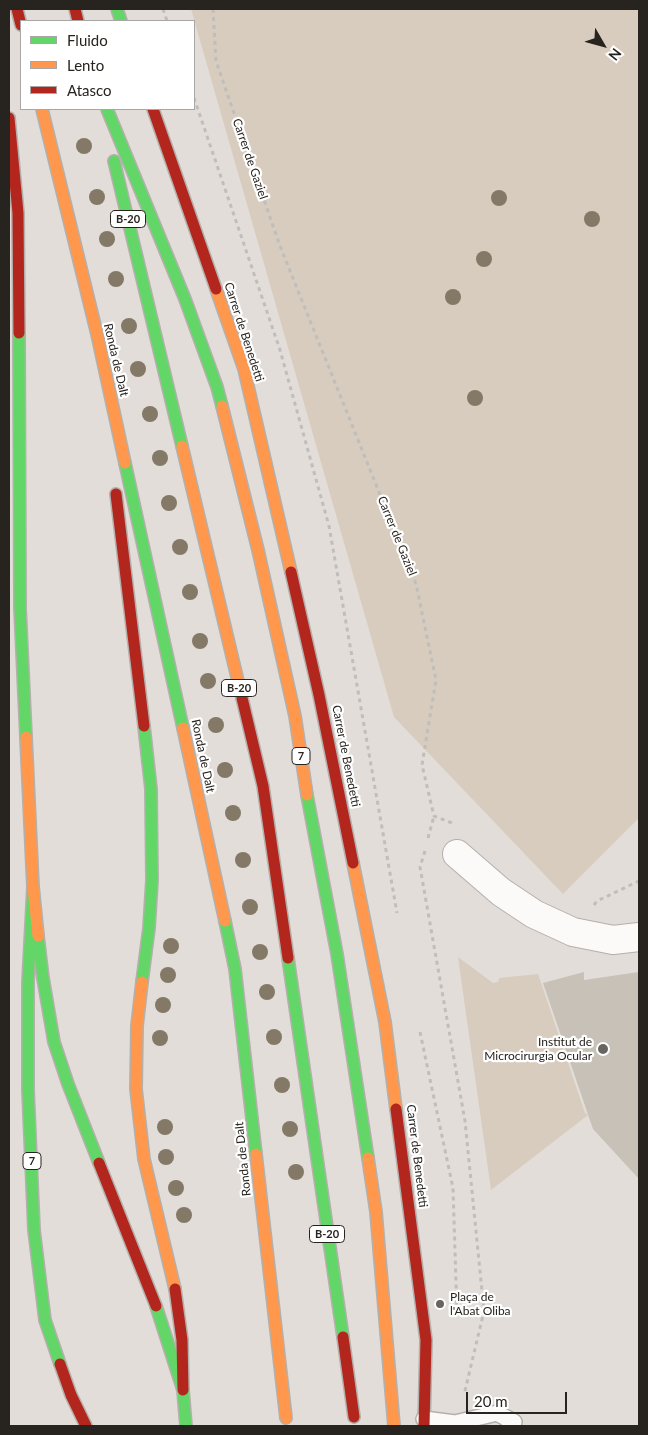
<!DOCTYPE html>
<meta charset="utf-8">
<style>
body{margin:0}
#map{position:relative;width:648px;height:1435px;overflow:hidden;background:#e2ddd8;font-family:Lato,sans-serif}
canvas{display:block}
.frame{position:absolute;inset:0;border:10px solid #27231f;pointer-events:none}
.legend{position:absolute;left:20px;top:20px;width:175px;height:90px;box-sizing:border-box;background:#fff;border:1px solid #a9a7a5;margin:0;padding:6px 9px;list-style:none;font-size:15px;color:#27231f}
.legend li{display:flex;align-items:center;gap:10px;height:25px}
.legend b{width:25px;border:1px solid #a9a7a5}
.north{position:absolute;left:578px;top:20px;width:50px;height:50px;-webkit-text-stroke:4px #fff;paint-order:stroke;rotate:128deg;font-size:14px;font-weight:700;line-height:20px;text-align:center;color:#27231f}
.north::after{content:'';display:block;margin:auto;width:18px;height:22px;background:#27231f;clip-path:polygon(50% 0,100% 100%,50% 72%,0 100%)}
.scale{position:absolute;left:466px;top:1392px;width:101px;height:22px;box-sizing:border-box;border:2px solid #27231f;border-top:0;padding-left:6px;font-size:15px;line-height:18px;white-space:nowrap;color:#27231f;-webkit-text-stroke:4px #fff;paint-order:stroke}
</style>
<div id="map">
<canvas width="648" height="1435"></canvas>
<div class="frame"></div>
<ul class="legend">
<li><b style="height:6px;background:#63d668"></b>Fluido</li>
<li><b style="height:6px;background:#ff974d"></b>Lento</li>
<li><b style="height:6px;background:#b3261e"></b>Atasco</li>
</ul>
<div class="north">N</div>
<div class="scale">20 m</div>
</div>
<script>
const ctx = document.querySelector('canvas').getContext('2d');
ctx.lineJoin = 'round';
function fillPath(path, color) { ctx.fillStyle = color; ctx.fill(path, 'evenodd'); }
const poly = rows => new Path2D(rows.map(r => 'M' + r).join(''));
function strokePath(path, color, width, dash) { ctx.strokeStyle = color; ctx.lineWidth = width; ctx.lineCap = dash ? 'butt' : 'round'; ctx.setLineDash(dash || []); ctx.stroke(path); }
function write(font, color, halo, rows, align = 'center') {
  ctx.font = font + ' Lato,sans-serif'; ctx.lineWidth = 4.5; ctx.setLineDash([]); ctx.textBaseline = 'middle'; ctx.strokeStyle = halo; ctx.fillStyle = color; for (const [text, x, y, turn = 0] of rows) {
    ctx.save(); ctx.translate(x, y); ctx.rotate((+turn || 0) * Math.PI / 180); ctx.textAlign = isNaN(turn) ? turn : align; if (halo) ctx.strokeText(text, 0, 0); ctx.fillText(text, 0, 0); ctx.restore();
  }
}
const green = poly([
 [191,9,639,9,639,818,563,894,394,717],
 [458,957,493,983,498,982,499,978,538,974,585,1113,588,1115,491,1190]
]);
const building = poly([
 [584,972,584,980,639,972,639,1179,593,1129,543,983]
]);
const path = poly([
 [163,9,167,21],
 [213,9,216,61,280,246,416,584,436,680,422,765,434,816,452,823],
 [194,98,280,350,329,526,397,913],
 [428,838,434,816],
 [425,851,420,867,465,1121,484,1311,464,1395],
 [594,905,597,901,639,881],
 [420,1032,453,1188,457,1314]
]);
const lane = poly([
 [424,1419,455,1423,497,1413,514,1422,509,1426]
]);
const street = poly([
 [457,854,501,892,534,914,573,932,613,940,639,937]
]);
const fast = poly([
 [117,9,121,21],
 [107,109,185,299,217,387,222,406],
 [114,161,182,446],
 [19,333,20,608,26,737],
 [125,463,183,728],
 [307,795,337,954,368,1158],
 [33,887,28,982,28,1090,34,1230,45,1320,60,1364],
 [225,921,235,969,256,1154],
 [38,936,43,978,54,1042,68,1084,99,1163],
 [288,958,343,1337],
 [142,982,149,928,152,880,151,789,144,726],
 [156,1306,183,1390,186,1426]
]);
const slow = poly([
 [42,109,97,334,125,463],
 [216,289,244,369,291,572],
 [222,406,258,550,295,716,307,795],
 [182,446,242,698],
 [183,728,225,921],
 [26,737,33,887,38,936],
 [353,863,385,1022,396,1109],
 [142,982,137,1026,136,1089,144,1159,175,1289],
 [256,1154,286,1418],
 [368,1158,376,1212,394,1426]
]);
const jam = poly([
 [17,9,21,25],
 [75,9,78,21],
 [153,109,216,289],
 [9,118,18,213,19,333],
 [116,494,144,726],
 [291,572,319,695,353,863],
 [242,698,263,786,288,958],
 [396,1109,426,1340,424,1426],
 [99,1163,156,1306],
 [175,1289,182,1340,183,1390],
 [343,1337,354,1417],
 [60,1364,71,1395,86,1426]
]);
const trees = [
 [84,146],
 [97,197],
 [499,198],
 [592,219],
 [107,239],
 [484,259],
 [116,279],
 [453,297],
 [129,326],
 [138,369],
 [475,398],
 [150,414],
 [160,458],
 [169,503],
 [180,547],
 [190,592],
 [200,641],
 [208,681],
 [216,725],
 [225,770],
 [233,813],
 [243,860],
 [250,907],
 [171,946],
 [260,952],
 [168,975],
 [267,992],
 [163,1005],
 [274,1037],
 [160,1038],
 [282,1085],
 [165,1127],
 [290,1129],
 [166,1157],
 [296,1172],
 [176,1188],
 [184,1215]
];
const markers = [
 [603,1049,6,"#686460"],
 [440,1304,5,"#686460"]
];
const shields = [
 [128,219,35],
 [239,688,35],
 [301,756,18],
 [32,1161,18],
 [327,1234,35]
];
const shieldNames = [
 ["B-20",128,219],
 ["B-20",239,688],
 ["7",301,756],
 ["7",32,1161],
 ["B-20",327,1234]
];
const streetNames = [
 ["Carrer de Gaziel",250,159,71],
 ["Carrer de Benedetti",244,332,72],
 ["Ronda de Dalt",116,360,77],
 ["Carrer de Gaziel",397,536,68],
 ["Ronda de Dalt",203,756,78],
 ["Carrer de Benedetti",346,756,79],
 ["Carrer de Benedetti",417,1156,83],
 ["Ronda de Dalt",243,1159,-96]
];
const poiNames = [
 ["Institut de",592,1042],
 ["Microcirurgia Ocular",592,1056],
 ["Plaça de",450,1297,"left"],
 ["l'Abat Oliba",450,1311,"left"]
];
fillPath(green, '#d8ccbe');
fillPath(building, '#c8c1b8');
strokePath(lane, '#b4b0ac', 18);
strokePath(street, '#b4b0ac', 30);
strokePath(fast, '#b4b0ac', 14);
strokePath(slow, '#b4b0ac', 14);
strokePath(jam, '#b4b0ac', 14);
strokePath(path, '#c0bebb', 3, [4, 4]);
strokePath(lane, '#fbfaf9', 15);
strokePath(street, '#fbfaf9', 28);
strokePath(fast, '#63d668', 11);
strokePath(slow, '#ff974d', 11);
strokePath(jam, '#b3261e', 11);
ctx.fillStyle = '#847866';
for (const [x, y] of trees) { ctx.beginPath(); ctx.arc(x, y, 8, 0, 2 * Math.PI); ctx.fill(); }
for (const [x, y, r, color] of markers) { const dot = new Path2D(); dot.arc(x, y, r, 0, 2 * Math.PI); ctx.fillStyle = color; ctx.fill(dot); strokePath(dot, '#fff', 2); }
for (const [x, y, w] of shields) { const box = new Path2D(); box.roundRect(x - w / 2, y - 8.5, w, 17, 4); ctx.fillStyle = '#fff'; ctx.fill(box); strokePath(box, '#27231f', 1); }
write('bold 11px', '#27231f', null, shieldNames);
write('12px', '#27231f', '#fff', streetNames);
write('12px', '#27231f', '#fff', poiNames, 'right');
</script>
